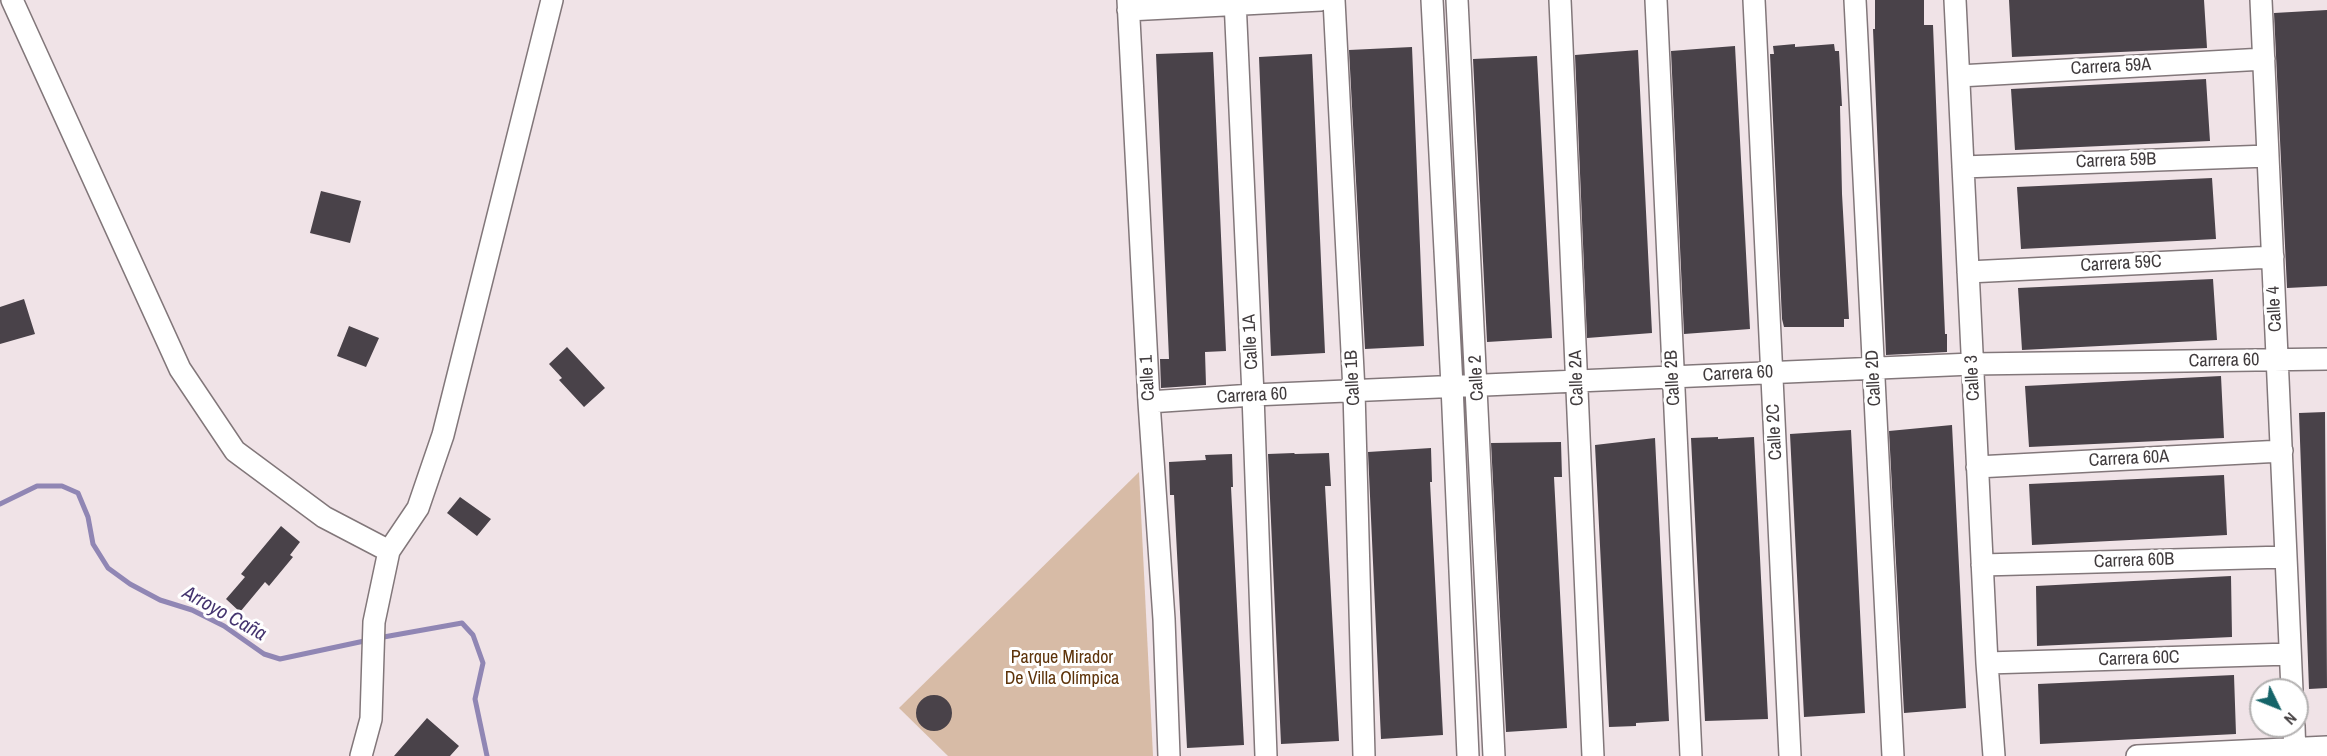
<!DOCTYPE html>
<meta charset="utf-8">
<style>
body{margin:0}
#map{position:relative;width:2327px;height:756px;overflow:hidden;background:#f0e3e7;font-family:"Archivo Narrow",sans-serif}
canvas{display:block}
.north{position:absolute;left:2249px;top:678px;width:60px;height:60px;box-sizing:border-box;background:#fff;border:2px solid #b3b1b1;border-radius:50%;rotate:133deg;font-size:16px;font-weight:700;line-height:24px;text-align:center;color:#403b3d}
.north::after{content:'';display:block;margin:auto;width:21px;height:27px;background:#156469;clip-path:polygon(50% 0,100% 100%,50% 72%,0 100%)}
</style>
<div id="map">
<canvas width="2327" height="756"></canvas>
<div class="north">N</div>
</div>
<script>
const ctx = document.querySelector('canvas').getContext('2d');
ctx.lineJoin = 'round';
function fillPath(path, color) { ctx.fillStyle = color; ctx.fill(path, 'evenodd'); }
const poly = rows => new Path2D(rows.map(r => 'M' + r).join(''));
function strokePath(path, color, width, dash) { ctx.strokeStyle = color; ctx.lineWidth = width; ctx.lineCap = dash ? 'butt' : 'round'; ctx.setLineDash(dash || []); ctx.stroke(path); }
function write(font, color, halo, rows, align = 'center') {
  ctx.font = font + ' "Archivo Narrow",sans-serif'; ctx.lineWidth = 6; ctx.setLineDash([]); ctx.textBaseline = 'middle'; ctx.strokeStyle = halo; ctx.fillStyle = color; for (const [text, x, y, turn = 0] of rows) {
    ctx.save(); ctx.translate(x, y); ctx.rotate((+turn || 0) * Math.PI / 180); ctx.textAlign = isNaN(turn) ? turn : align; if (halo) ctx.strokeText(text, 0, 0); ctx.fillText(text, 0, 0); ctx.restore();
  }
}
const green = poly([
 [1139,472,1153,756,948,756,899,708]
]);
const stream = poly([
 [0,504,37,486,62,486,78,493,88,517,93,544,108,568,130,584,160,600,192,610,224,626,264,654,280,659,369,640],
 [378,638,462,623,473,635,483,663,475,699,487,756]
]);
const building = poly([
 [1875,0,1924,0,1924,25,1933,25,1945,334,1947,334,1947,352,1886,355,1873,29,1875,29],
 [2009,0,2204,0,2207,48,2012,57],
 [2327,10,2327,286,2287,288,2274,13],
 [1795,44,1795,47,1834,44,1835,51,1839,51,1842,106,1840,106,1842,194,1849,319,1844,319,1844,327,1784,327,1782,319,1770,54,1774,54,1773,46],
 [1735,46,1750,329,1684,334,1671,51],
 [1412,47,1424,346,1365,349,1349,50],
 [1638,50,1652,333,1587,338,1575,55],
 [1213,52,1226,351,1205,352,1206,385,1161,388,1160,359,1169,359,1156,54],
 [1312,54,1325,353,1271,356,1259,57],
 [1537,56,1552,338,1487,342,1473,59],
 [2206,79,2210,141,2015,150,2011,89],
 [2212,178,2216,239,2021,249,2017,187],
 [321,191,361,201,350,243,310,233],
 [2213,279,2217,340,2022,350,2018,288],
 [24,299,35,334,0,344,0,307],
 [349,326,379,338,366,367,337,356],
 [567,347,605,388,584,407,559,380,562,378,549,364],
 [2221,376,2224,438,2029,447,2025,386],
 [2325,412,2327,688,2309,689,2299,413],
 [1952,425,1966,708,1904,713,1889,431],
 [1851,430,1865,713,1804,717,1790,434],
 [1718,437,1718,439,1754,437,1768,719,1705,721,1691,438],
 [1655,438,1669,721,1636,723,1636,726,1609,727,1595,445],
 [1561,442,1562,477,1554,477,1567,728,1506,732,1491,443],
 [1431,448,1432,482,1430,482,1443,735,1381,739,1368,452],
 [1294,453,1295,454,1329,453,1331,486,1325,486,1339,741,1281,744,1268,454],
 [1232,454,1233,487,1231,487,1244,745,1187,748,1174,495,1170,495,1169,462,1206,460,1205,455],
 [2224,475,2227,535,2032,545,2029,484],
 [460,497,491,519,477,536,447,513],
 [281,526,300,542,290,555,293,557,269,586,265,582,240,612,226,599,245,577,241,574],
 [2231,576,2232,637,2037,646,2036,586],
 [2234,675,2236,734,2040,744,2038,684],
 '916 713a18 18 0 1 1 36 0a18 18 0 1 1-36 0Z',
 [427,718,459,746,450,756,394,756]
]);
const street = poly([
 [12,0,180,369,235,451,324,517,389,551],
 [1128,0,1149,402,1164,619,1169,756],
 [1235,0,1253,395,1266,756],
 [1334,0,1354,391,1364,756],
 [1432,0,1452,386,1468,756],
 [1457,0,1494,756],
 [1560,0,1593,756],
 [1656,0,1691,756],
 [1754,0,1790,756],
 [1855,0,1893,756],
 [1955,0,1987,663,1994,756],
 [2261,0,2292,690],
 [1128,10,1321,0],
 [1959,76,2264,59],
 [1963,167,2268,156],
 [1968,272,2273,257],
 [1149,402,1253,395,1972,364,2327,359],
 [1977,467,2282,451],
 [1982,565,2286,557],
 [1987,663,2290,654],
 [2294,726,2295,756],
 [361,756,371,719,374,622,389,551,418,508,443,435,552,0],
 [2137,756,2327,747]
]);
const streetNames = [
 ["Carrera 59A",2111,67,-3],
 ["Carrera 59B",2116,161,-2],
 ["Carrera 59C",2121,264,-3],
 ["Calle 4",2275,309,-93],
 ["Calle 1A",1251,342,-93],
 ["Carrera 60",2224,361,-1],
 ["Carrera 60",1738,374,-3],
 ["Calle 1",1148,378,-93],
 ["Calle 1B",1353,378,-93],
 ["Calle 2",1477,378,-93],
 ["Calle 2A",1577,378,-92],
 ["Calle 2B",1673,378,-93],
 ["Calle 2D",1874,378,-93],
 ["Calle 3",1973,378,-93],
 ["Carrera 60",1252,396,-3],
 ["Calle 2C",1775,432,-93],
 ["Carrera 60A",2129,459,-3],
 ["Carrera 60B",2134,561,-2],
 ["Carrera 60C",2139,659,-2]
];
const parkNames = [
 ["Parque Mirador",1062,658],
 ["De Villa Olímpica",1062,679]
];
const waterNames = [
 ["Arroyo Caña",224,614,29]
];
fillPath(green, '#d7bba6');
strokePath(stream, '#9086b4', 5);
fillPath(building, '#494249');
strokePath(street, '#82777a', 24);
strokePath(street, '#fff', 21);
write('18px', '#403b3d', '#fff', streetNames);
write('18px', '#5d330a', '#fff', parkNames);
write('italic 20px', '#45346f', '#fff', waterNames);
</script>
